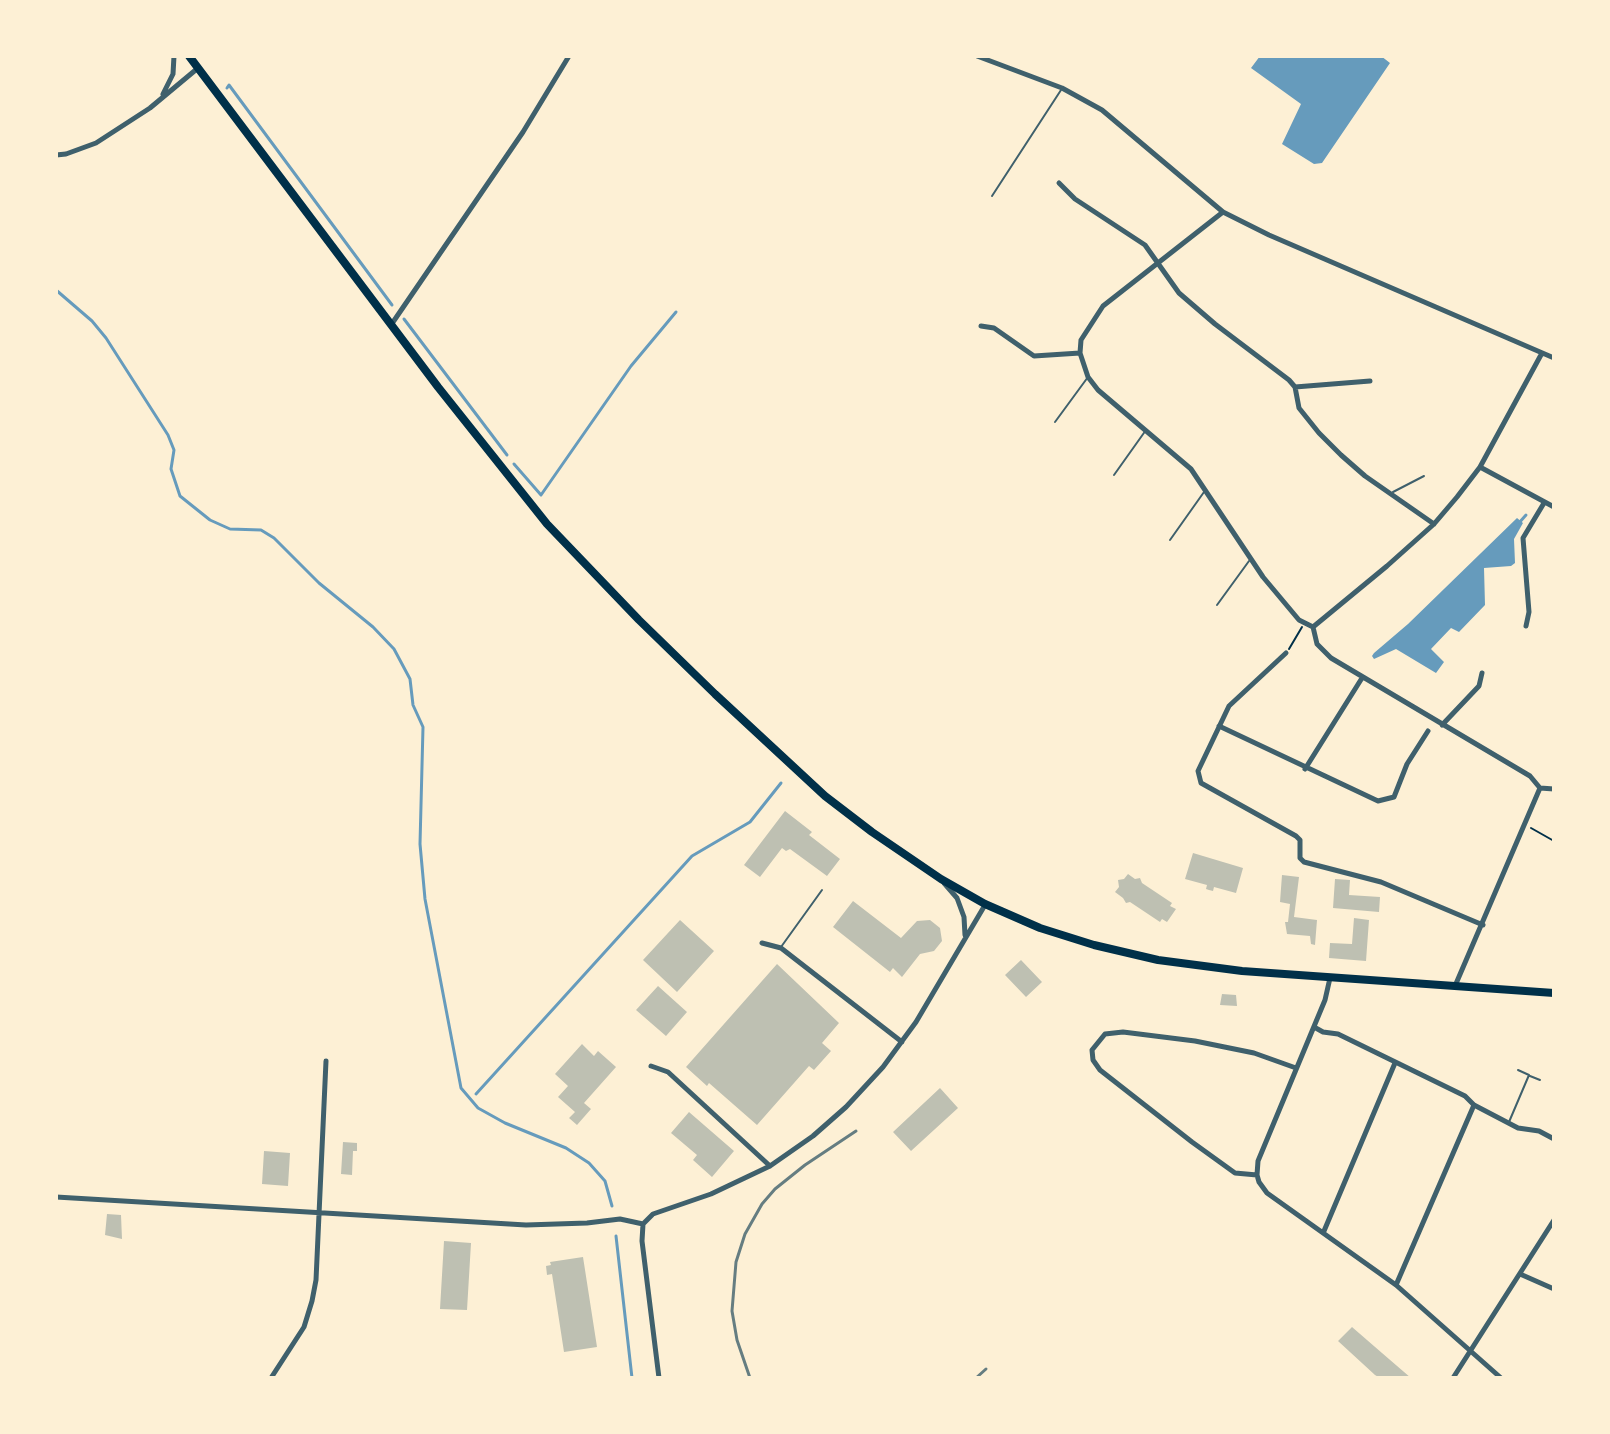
<!DOCTYPE html>
<style>
body{margin:0}
#map{position:relative;width:1610px;height:1434px;overflow:hidden;background:#fdf0d5;font-family:"DM Sans",sans-serif}
canvas{display:block}
.frame{position:absolute;inset:0;border:58px solid #fdf0d5;pointer-events:none}
</style>
<div id="map">
<canvas width="1610" height="1434"></canvas>
<div class="frame"></div>
</div>
<script>
const ctx = document.querySelector('canvas').getContext('2d');
ctx.lineJoin = 'round';
function fillPath(path, color) { ctx.fillStyle = color; ctx.fill(path, 'evenodd'); }
const poly = rows => new Path2D(rows.map(r => 'M' + r).join(''));
function strokePath(path, color, width, dash) { ctx.strokeStyle = color; ctx.lineWidth = width; ctx.lineCap = dash ? 'butt' : 'round'; ctx.setLineDash(dash || []); ctx.stroke(path); }
const water = poly([
 [1260,56,1381,56,1390,63,1322,163,1314,164,1282,144,1301,104,1251,68],
 [1517,518,1523,523,1514,539,1515,563,1511,566,1484,568,1485,605,1459,632,1451,628,1431,649,1444,662,1436,673,1396,649,1374,659,1372,656,1374,653,1408,624]
]);
const stream = poly([
 [227,88,229,85,392,305],
 [56,290,92,321,106,338,168,435,174,450,171,469,180,496,210,520,230,529,261,530,274,538,319,583,373,627,394,649,410,679,413,705,423,727,420,844,425,899,461,1088,478,1108,505,1123,566,1148,589,1163,605,1181,612,1206],
 [404,319,507,455],
 [514,464,541,495,631,366,676,312],
 [1518,524,1526,515],
 [476,1094,692,856,750,822,781,783],
 [616,1236,632,1378]
]);
const building = poly([
 [785,811,812,832,809,835,840,859,827,876,790,849,786,851,782,848,760,877,744,865],
 [1193,853,1243,868,1236,893,1214,887,1213,891,1209,890,1206,889,1207,885,1185,879],
 [1128,874,1135,879,1140,878,1142,883,1172,903,1170,906,1176,909,1167,922,1162,919,1160,922,1130,902,1126,903,1123,898,1115,892,1119,887,1118,880,1124,879],
 [1282,875,1299,877,1294,917,1317,920,1315,945,1311,944,1310,936,1287,934,1285,922,1288,922,1290,904,1280,902],
 [1335,879,1350,880,1349,895,1380,897,1379,912,1333,908],
 [853,901,901,938,917,921,930,920,940,928,942,941,934,951,920,954,902,977,893,968,890,972,833,927],
 [1354,918,1369,920,1366,961,1329,958,1330,943,1352,944],
 [680,920,714,951,677,992,643,960],
 [1021,960,1042,982,1026,997,1005,975],
 [777,964,839,1023,822,1043,831,1051,814,1070,809,1066,757,1125,709,1083,707,1086,686,1067],
 [658,986,687,1012,666,1036,636,1010],
 [1222,994,1236,995,1237,1006,1220,1005],
 [582,1044,594,1056,598,1051,616,1067,584,1103,591,1109,577,1125,569,1118,575,1112,558,1097,568,1086,555,1074],
 [940,1088,958,1108,911,1151,893,1132],
 [689,1112,734,1151,712,1177,693,1160,697,1155,671,1133],
 [343,1142,357,1143,357,1151,353,1151,352,1175,341,1174],
 [264,1151,290,1153,288,1186,262,1184],
 [107,1214,121,1215,122,1239,105,1235],
 [444,1241,471,1243,467,1310,440,1309],
 [583,1257,597,1347,564,1352,552,1274,547,1275,546,1266,551,1265,550,1262],
 [1352,1327,1382,1353,1411,1378,1380,1378,1375,1375,1338,1341]
]);
const path = poly([
 [1289,649,1302,627],
 [1531,828,1554,841]
]);
const service = poly([
 [992,196,1061,90],
 [1055,422,1088,377],
 [1114,475,1146,430],
 [1393,492,1424,476],
 [1170,540,1204,492],
 [1217,605,1249,561],
 [781,947,822,890],
 [1530,1076,1540,1080],
 [1509,1122,1529,1075,1518,1070]
]);
const minor = poly([
 [977,56,1062,88,1102,110,1223,212,1269,235,1554,358],
 [163,94,173,74,174,56],
 [56,155,66,154,96,143,150,108,198,68],
 [1059,183,1075,199,1145,245,1179,293,1215,324,1289,380,1295,387,1299,408,1319,433,1341,455,1365,476,1434,524],
 [1223,212,1103,306,1081,340,1080,353,1088,377,1098,390,1191,469,1263,577,1299,620,1313,627,1317,644,1331,658,1530,776,1540,788],
 [391,325,523,132,569,56],
 [981,326,994,328,1034,356,1080,353],
 [1295,387,1370,381],
 [1480,467,1554,507],
 [1526,626,1529,612,1523,538,1544,503],
 [1313,627,1387,566,1434,524,1457,497,1480,467,1542,353],
 [1286,653,1229,706,1198,771,1201,783,1296,836,1300,840,1300,858,1304,862,1381,882,1483,925],
 [1442,725,1479,686,1482,673],
 [1219,726,1378,801,1394,797,1407,764,1428,731],
 [1305,769,1362,678],
 [1540,788,1554,789],
 [944,883,957,898,964,917,965,935],
 [762,943,781,948,902,1042],
 [1330,978,1325,1000,1258,1161,1257,1175,1259,1182,1267,1193,1396,1285,1501,1378],
 [1455,986,1540,788],
 [1314,1027,1323,1032,1338,1034,1465,1096,1474,1105,1518,1128,1539,1131,1554,1139],
 [651,1066,668,1072,770,1166],
 [1257,1175,1235,1173,1192,1142,1100,1070,1093,1060,1092,1050,1105,1034,1123,1032,1195,1041,1254,1053,1296,1068],
 [56,1197,526,1225,587,1223,620,1219,643,1224],
 [643,1224,653,1214,711,1194,770,1166,813,1136,846,1107,883,1067,916,1022,985,905],
 [643,1224,642,1241,659,1378],
 [1324,1231,1395,1063],
 [1520,1274,1554,1289],
 [1396,1285,1474,1105],
 [271,1378,304,1327,312,1301,316,1280,326,1061],
 [1453,1378,1554,1220]
]);
const primary = poly([
 [189,56,438,387,547,524,639,620,715,694,825,796,872,832,941,879,985,904,1040,928,1094,945,1158,960,1242,971,1554,993]
]);
const rail = poly([
 [750,1378,737,1340,732,1311,736,1262,745,1234,762,1204,775,1189,805,1165,856,1131],
 [976,1378,986,1369]
]);
fillPath(water, '#669bbc');
strokePath(stream, '#669bbc', 3);
fillPath(building, '#bec0b2');
strokePath(path, '#003049', 2);
strokePath(service, '#3f606c', 2);
strokePath(minor, '#3f606c', 5);
strokePath(primary, '#003049', 8);
strokePath(rail, '#657d81', 3);
</script>
